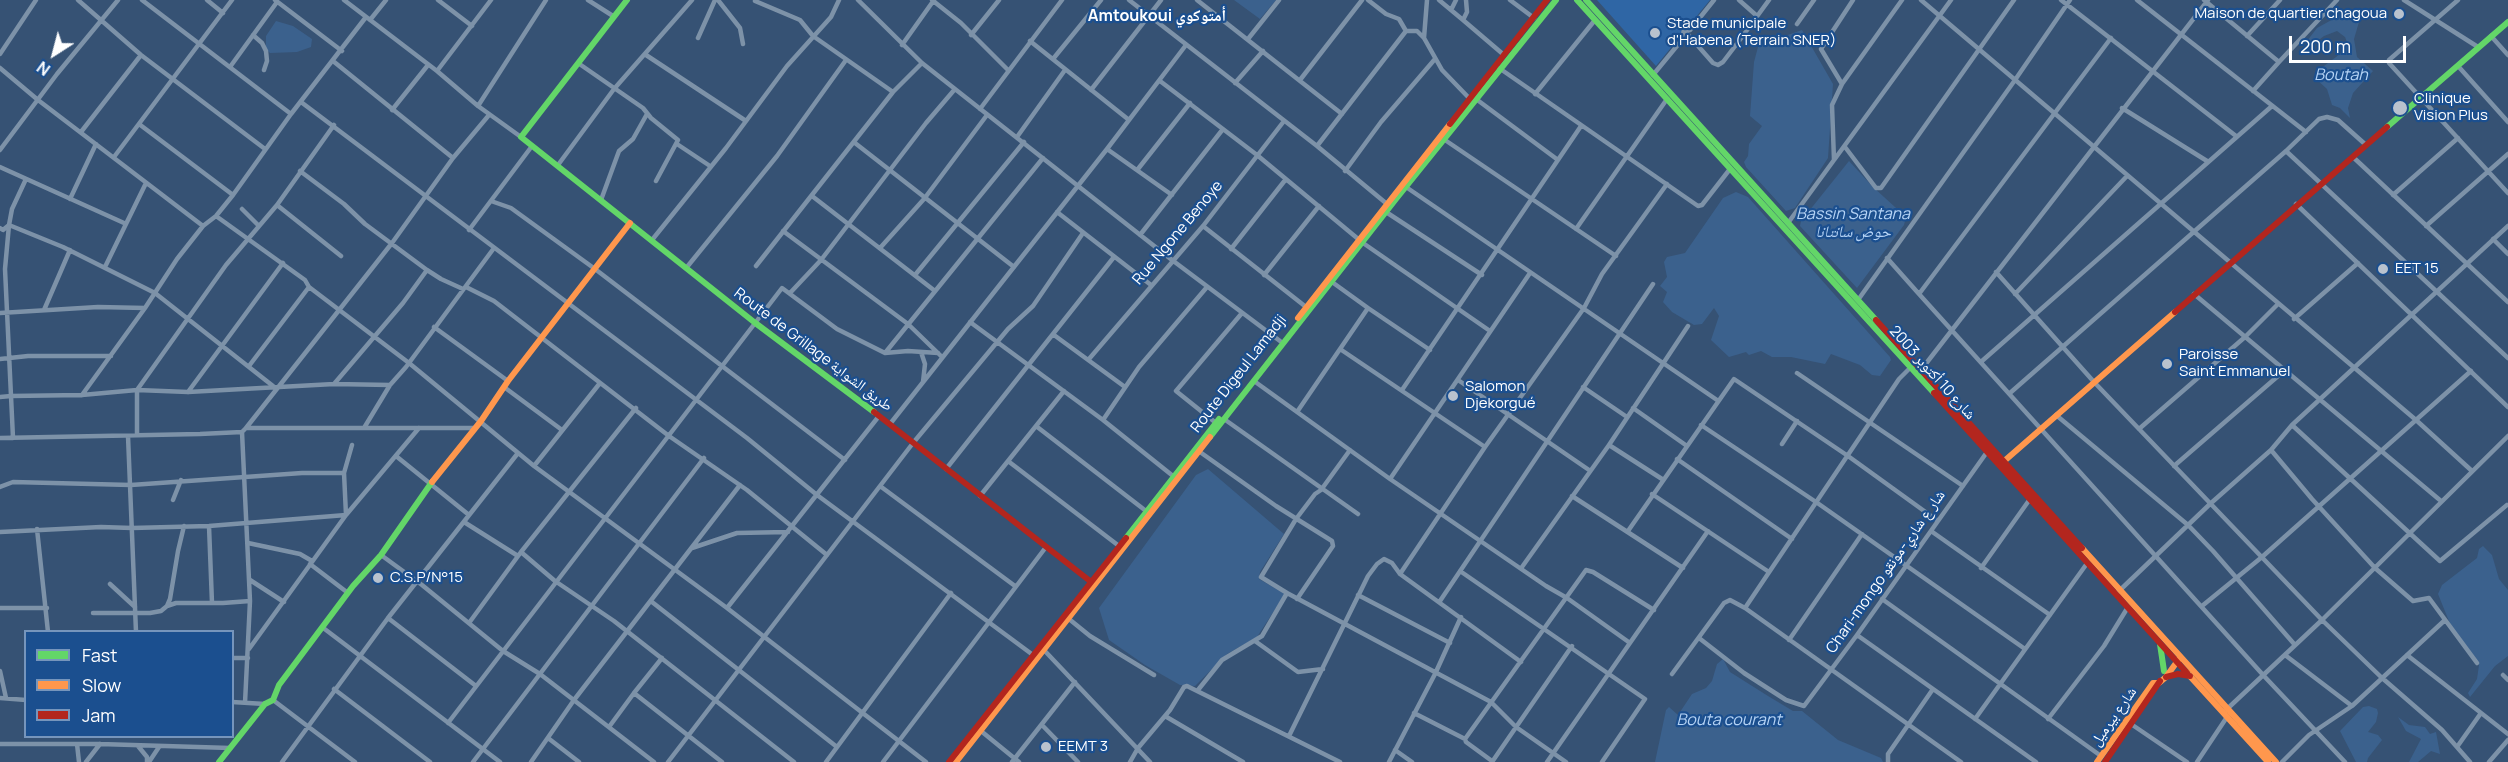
<!DOCTYPE html>
<meta charset="utf-8">
<style>
body{margin:0}
#map{position:relative;width:2508px;height:762px;overflow:hidden;background:#365274;font-family:Manrope,sans-serif}
canvas{display:block}
.legend{position:absolute;left:24px;top:630px;width:210px;height:108px;box-sizing:border-box;background:#1b4f8f;border:2px solid #7695bc;margin:0;padding:8px 10px;list-style:none;font-size:18px;color:#fff}
.legend li{display:flex;align-items:center;gap:12px;height:30px}
.legend b{width:30px;border:2px solid #7695bc}
.north{position:absolute;left:24px;top:24px;width:60px;height:60px;-webkit-text-stroke:4px #1b4f8f;paint-order:stroke;rotate:216deg;font-size:16px;font-weight:700;line-height:24px;text-align:center;color:#fff}
.north::after{content:'';display:block;margin:auto;width:21px;height:27px;background:#fff;clip-path:polygon(50% 0,100% 100%,50% 72%,0 100%)}
.scale{position:absolute;left:2289px;top:36px;width:117px;height:27px;box-sizing:border-box;border:3px solid #fff;border-top:0;padding-left:8px;font-size:18px;line-height:21px;white-space:nowrap;color:#fff;-webkit-text-stroke:4px #1b4f8f;paint-order:stroke}
</style>
<div id="map">
<canvas width="2508" height="762"></canvas>
<ul class="legend">
<li><b style="height:8px;background:#63d668"></b>Fast</li>
<li><b style="height:8px;background:#ff974d"></b>Slow</li>
<li><b style="height:8px;background:#b3261e"></b>Jam</li>
</ul>
<div class="north">N</div>
<div class="scale">200 m</div>
</div>
<script>
const ctx = document.querySelector('canvas').getContext('2d');
ctx.lineJoin = 'round';
function fillPath(path, color) { ctx.fillStyle = color; ctx.fill(path, 'evenodd'); }
const poly = rows => new Path2D(rows.map(r => 'M' + r).join(''));
function strokePath(path, color, width, dash) { ctx.strokeStyle = color; ctx.lineWidth = width; ctx.lineCap = dash ? 'butt' : 'round'; ctx.setLineDash(dash || []); ctx.stroke(path); }
function write(font, color, halo, rows, align = 'center') {
  ctx.font = font + ' Manrope,"Noto Naskh Arabic",sans-serif'; ctx.lineWidth = 4.5; ctx.setLineDash([]); ctx.textBaseline = 'middle'; ctx.strokeStyle = halo; ctx.fillStyle = color; for (const [text, x, y, turn = 0] of rows) {
    ctx.save(); ctx.translate(x, y); ctx.rotate((+turn || 0) * Math.PI / 180); ctx.textAlign = isNaN(turn) ? turn : align; if (halo) ctx.strokeText(text, 0, 0); ctx.fillText(text, 0, 0); ctx.restore();
  }
}
const green = poly([
 [1597,0,1710,0,1656,66]
]);
const water = poly([
 [1234,0,1276,0,1260,19],
 [2346,12,2354,14,2359,22,2354,39,2357,57,2373,71,2353,93,2348,108,2350,118,2340,108,2332,105,2327,89,2316,79,2320,69,2344,51,2347,42,2345,37,2337,31,2324,36,2311,46,2307,41,2317,28],
 [276,21,293,26,312,39,311,47,297,52,270,53,266,49,266,36],
 [1802,30,1833,84,1828,158,1795,208,1786,211,1746,167,1744,162,1748,156,1749,144,1762,126,1750,116,1754,62,1758,47,1762,44],
 [1849,161,1873,187,1906,217,1904,225,1857,288,1800,226,1801,221],
 [1736,192,1748,197,1890,357,1891,360,1880,376,1872,375,1860,365,1831,354,1825,364,1791,357,1772,357,1761,351,1749,355,1746,352,1729,357,1711,340,1719,316,1714,308,1702,324,1694,325,1672,312,1663,302,1667,292,1660,286,1667,277,1664,262,1667,257,1685,253,1723,198],
 [1208,469,1284,534,1260,572,1259,579,1285,594,1257,637,1227,654,1195,686,1180,685,1145,665,1109,640,1099,608,1196,475],
 [2483,546,2492,555,2499,579,2508,590,2508,656,2495,666,2470,697,2468,693,2477,679,2479,665,2453,631,2438,594,2442,585,2477,558,2479,549],
 [1723,659,1730,672,1768,696,1793,711,1802,711,1838,740,1881,758,1883,762,1655,762,1666,710,1669,707,1678,715,1692,694,1706,688,1712,681,1717,664],
 [2369,706,2377,709,2378,713,2376,722,2368,732,2378,735,2382,740,2368,758,2367,762,2356,762,2340,731,2363,707],
 [2398,717,2409,725,2425,727,2430,734,2436,732,2440,754,2431,751,2418,762,2409,762,2421,739,2406,731]
]);
const street = poly([
 [78,0,141,55,265,149],
 [142,0,291,114],
 [207,0,223,13],
 [275,0,342,51],
 [344,0,437,71,478,106,521,137],
 [438,0,472,26],
 [588,0,613,16],
 [718,0,740,28,743,44],
 [858,0,922,63,1172,260,1280,341],
 [932,0,961,23,1008,70],
 [1129,0,1317,146,1387,204],
 [1197,0,1342,114],
 [1368,0,1386,14,1399,19,1406,31],
 [1439,0,1463,20],
 [1466,0,1467,12,1463,20,1504,55],
 [1510,0,1534,18],
 [1739,0,1757,16],
 [1853,0,1821,49,1842,84,1902,0],
 [1921,0,2416,420,2472,471],
 [2061,0,2236,136],
 [2137,0,2306,132],
 [2204,0,2279,62,2253,91],
 [2404,0,2478,47],
 [2458,0,2389,60,2389,63,2508,193],
 [755,1,800,20,813,36,893,92],
 [1451,10,1456,0],
 [370,20,386,0],
 [1797,24,1814,0],
 [1684,30,1713,63,1718,65,1723,62,1742,37,1769,0],
 [1406,31,1417,31,1424,38,1442,70,1470,99],
 [253,35,262,43,266,51,267,61,264,70],
 [971,35,999,0],
 [2247,36,2280,0],
 [2491,36,2508,55],
 [698,38,715,0],
 [1424,38,1427,0],
 [1248,39,1279,0],
 [1030,41,1129,120],
 [902,45,934,0],
 [0,54,36,0],
 [646,55,746,121],
 [1053,59,1101,0],
 [333,61,453,158],
 [2279,62,2337,0],
 [578,63,643,108,651,118,678,140,656,181],
 [2458,66,2508,122],
 [230,67,277,2],
 [0,68,38,100,203,226],
 [1499,68,1698,206,1702,205,1730,169],
 [437,71,491,0],
 [1653,75,1681,41,1684,30,1690,30,1714,0],
 [1300,80,1362,0],
 [1160,81,1257,155,1363,243,1490,331],
 [1235,83,1263,51],
 [1091,90,1161,0],
 [1535,94,1595,20],
 [1476,99,1558,160],
 [301,102,747,438,817,495,1033,655],
 [478,106,546,0],
 [2122,108,2207,161],
 [980,109,1062,0],
 [392,110,428,65],
 [139,124,233,195],
 [81,132,141,55],
 [1017,137,1065,70],
 [1442,138,1616,256],
 [855,143,1014,267],
 [677,144,710,166],
 [1317,146,1406,31],
 [1845,147,1876,188,1881,188,2014,0],
 [1107,149,1172,195],
 [0,150,57,74,118,0],
 [2286,151,2508,358],
 [114,157,232,0],
 [2353,157,2508,302],
 [1834,160,1832,105,1842,84],
 [558,165,614,89,692,0],
 [0,167,124,223],
 [1138,169,1190,103],
 [300,171,344,204,365,224,427,270,441,279,463,289],
 [1345,171,1381,122,1435,59],
 [1406,187,1717,400],
 [2393,195,2458,138],
 [812,196,935,291],
 [70,199,96,144],
 [601,200,619,151,633,139,647,114],
 [491,201,511,208,595,269,845,460],
 [2296,204,2508,407],
 [277,205,341,256],
 [242,209,259,226],
 [1057,212,1151,285],
 [1386,212,1482,275],
 [216,216,305,280,309,287,409,363,534,466,727,608,926,762],
 [1788,223,1951,0],
 [1203,226,1306,307],
 [2426,226,2508,154],
 [0,228,3,230,9,225,63,247,155,293,273,386],
 [1576,229,1667,99],
 [469,230,532,146],
 [783,231,908,324,942,357],
 [1140,235,1223,129],
 [2493,239,2508,254],
 [652,240,726,148,787,66,831,17,839,0],
 [880,248,924,199,987,115],
 [1231,249,1286,179],
 [1887,258,1919,294,2111,38],
 [756,266,893,92,922,63],
 [105,267,146,183],
 [687,267,777,156,846,60],
 [1996,272,2094,382,2322,620,2381,677,2442,730,2470,762],
 [915,275,1024,142],
 [1264,275,1319,206],
 [466,287,494,301,669,436,747,490,827,555],
 [790,293,821,260,926,123,955,89],
 [1919,294,2264,676,2345,762],
 [2015,294,2127,176],
 [2194,294,2441,501],
 [1858,300,2015,80,2070,0],
 [1368,308,1430,350],
 [44,310,70,250],
 [0,313,98,307,145,308],
 [2294,319,2358,263],
 [970,322,1103,420,1173,476],
 [434,327,508,381],
 [1054,335,1125,387],
 [1340,349,1485,447],
 [921,352,925,364,923,382],
 [885,353,908,351,938,353],
 [0,359,28,356,111,356],
 [1089,359,1203,226,1284,121],
 [1982,361,2272,106],
 [249,366,309,287],
 [1921,370,2208,0],
 [1797,373,1963,486],
 [1458,380,1589,470],
 [1254,381,1390,479,1546,586,1567,598,1630,643],
 [334,384,403,303,427,270],
 [504,387,562,430],
 [1583,387,1627,417],
 [1402,390,1581,126],
 [188,392,283,263],
 [2010,393,2286,151,2319,119,2327,117,2338,120,2366,145],
 [82,395,145,308,177,259,203,226,216,216,233,195,291,114,366,17],
 [0,397,11,396,5,269,9,225,12,209,26,179],
 [1633,408,1687,446],
 [1297,412,1368,308,1332,282],
 [2056,415,2188,525,2213,551,2295,645],
 [1224,419,1358,514],
 [1103,420,1139,367,1207,287],
 [1216,423,1176,391,1242,313],
 [890,424,1107,149,1186,45],
 [1701,425,1816,502,2025,649],
 [2292,425,2440,561,2507,505],
 [1036,426,1146,511],
 [246,428,392,243,453,158,489,115],
 [364,428,390,385,406,367,494,248],
 [2139,429,2245,337,2278,304],
 [242,432,250,601,245,703],
 [137,434,137,390,226,265,277,205,334,125],
 [128,436,136,632],
 [0,438,200,434,242,432,246,428,475,428],
 [13,438,11,396,82,395,137,390,188,392,334,384,390,385],
 [1782,444,1797,421],
 [1609,445,1662,479],
 [2271,450,2312,499,2375,568,2413,601,2429,598,2477,663],
 [1200,452,1276,506,1332,541,1333,546,1297,599],
 [396,456,469,515],
 [1677,459,1792,539],
 [1008,461,1119,546],
 [534,466,600,383],
 [2174,466,2285,370],
 [946,469,1114,257],
 [1390,479,1530,273],
 [880,486,1015,586],
 [0,487,13,482,131,485,302,473,344,473],
 [1652,494,1769,572],
 [980,496,1064,391],
 [1572,496,1683,568],
 [173,500,181,480],
 [464,522,518,556],
 [209,526,212,603],
 [37,529,48,632],
 [1628,531,1734,379,1848,456,1938,521],
 [1931,531,2050,615],
 [0,532,101,527,132,528,209,526,346,515,344,473,352,445],
 [248,543,300,554,312,561],
 [692,548,737,533,788,532],
 [521,552,555,581,614,621,794,762],
 [381,555,422,585,503,651,540,674,654,762],
 [310,564,348,593],
 [1522,567,1609,445,1688,326],
 [1981,568,2030,499],
 [1460,571,1645,699,1602,762],
 [1400,574,1485,447,1584,308,1602,274,1667,184],
 [250,580,284,602],
 [110,584,135,607],
 [2118,592,2210,504,2271,450,2292,425,2508,226],
 [1287,593,1261,577,1296,519,1315,494,1321,490,1350,450],
 [1358,595,1450,643],
 [1882,599,2101,756],
 [1440,601,1653,284],
 [652,602,837,747],
 [167,606,170,599,178,551,184,526],
 [2202,606,2262,557,2471,371],
 [0,608,47,608],
 [727,608,879,416],
 [1745,608,1899,379,1911,367],
 [93,613,150,613,161,611,167,606,176,603,223,603,250,601],
 [388,618,476,686],
 [1069,619,1090,636,1154,675],
 [469,623,521,552,636,408],
 [322,627,500,762],
 [1857,635,2036,762],
 [1699,638,1744,673,1786,700,1804,706,1857,635,1987,452],
 [1789,640,1862,534],
 [1255,641,1298,672,1323,669],
 [249,649,346,515,419,428],
 [1043,649,1150,762],
 [2285,655,2352,706],
 [2407,655,2508,734],
 [232,658,248,658],
 [0,671,6,698],
 [1672,674,1724,603,1730,600,1745,608,1961,762],
 [2503,675,2508,680],
 [334,689,430,762],
 [1198,690,1222,660,1262,636,1287,593,1491,702,1516,727,1566,762],
 [634,693,662,658],
 [0,698,26,700],
 [273,700,355,762],
 [232,702,265,704],
 [2226,710,2322,620,2508,436],
 [1414,713,1465,739],
 [1165,716,1243,762],
 [1975,719,2088,562],
 [2048,719,2104,646,2128,607],
 [448,723,782,288,837,329,885,353,1043,158],
 [2131,724,2187,762],
 [1042,725,1078,762],
 [609,727,634,693,722,762],
 [981,731,1019,762],
 [1289,736,1368,576,1377,564,1384,559,1392,563,1400,574,1521,662],
 [548,738,579,762],
 [0,744,100,744,230,748],
 [77,744,79,762],
 [138,746,147,757,147,762],
 [2457,747,2481,713],
 [1395,750,1412,762],
 [1492,761,1466,742,1465,739,1586,570,1593,572,1654,610],
 [86,762,100,744],
 [149,762,159,747],
 [282,762,388,618,518,453],
 [473,762,704,458],
 [531,762,574,700,740,485],
 [668,762,913,443,1008,329,1033,306,1083,233],
 [826,762,951,593],
 [883,762,1046,547],
 [1012,762,1075,682],
 [1130,762,1138,748,1170,710,1184,687,1187,686,1340,762],
 [1389,762,1435,674,1461,617],
 [1492,762,1572,646],
 [1547,762,1708,531],
 [1888,762,1888,754,1933,689],
 [2197,762,2227,717],
 [2282,762,2309,735,2352,706,2445,620],
 [2489,762,2508,740]
]);
const fast = poly([
 [627,0,521,137,754,322,874,412],
 [1577,0,1934,393],
 [1586,0,1876,320],
 [2387,127,2508,22],
 [1210,437,1396,199,1556,0],
 [1126,538,1219,419],
 [2160,644,2164,671],
 [219,762,265,704,273,700,279,685,353,586,381,555,432,482]
]);
const slow = poly([
 [1298,318,1450,124],
 [2002,463,2175,312],
 [432,482,481,421,508,381,630,223],
 [2082,548,2276,762],
 [2187,673,2268,762],
 [956,762,1210,437],
 [2097,762,2153,683,2159,683,2166,677,2179,659]
]);
const jam = poly([
 [1450,124,1547,0],
 [2175,312,2387,127],
 [1876,320,2082,548],
 [1934,393,2187,673],
 [874,412,1090,581],
 [2166,677,2178,674,2190,676],
 [949,762,1126,538],
 [2105,762,2160,681]
]);
const markers = [
 [2399,14,6,"#b9c2ce"],
 [1655,33,6,"#b9c2ce"],
 [2400,108,8,"#b9c2ce"],
 [2383,269,6,"#b9c2ce"],
 [2167,364,6,"#b9c2ce"],
 [1453,396,6,"#b9c2ce"],
 [378,578,6,"#b9c2ce"],
 [1046,747,6,"#b9c2ce"]
];
const poiNames = [
 ["Maison de quartier chagoua",2387,14,"right"],
 ["Stade municipale",1667,24],
 ["d'Habena (Terrain SNER)",1667,41],
 ["Clinique",2414,99],
 ["Vision Plus",2414,116],
 ["EET 15",2395,269],
 ["Paroisse",2179,355],
 ["Saint Emmanuel",2179,372],
 ["Salomon",1465,387],
 ["Djekorgué",1465,404],
 ["C.S.P/N°15",390,578],
 ["EEMT 3",1058,747]
];
const streetNames = [
 ["Rue Ngone Benoye",1178,233,-50],
 ["Route de Grillage طريق الشواية",813,350,37],
 ["شارع 10 أكتوبر 2003",1932,373,48],
 ["Route Digeul Lamadji",1239,374,-52],
 ["Chari-mongo شار ع شاري-مونقو",1886,572,-55],
 ["شارع بيرميل",2114,717,-55]
];
const neighbourhoodNames = [
 ["Amtoukoui أمتوكوي",1157,17]
];
const waterNames = [
 ["Boutah",2341,76],
 ["Bassin Santana",1853,215],
 ["حوض سانتانا",1853,233],
 ["Bouta courant",1729,721]
];
fillPath(green, '#2f66a5');
fillPath(water, '#3b618d');
strokePath(street, '#7d92a8', 4.5);
strokePath(fast, '#63d668', 6);
strokePath(slow, '#ff974d', 6);
strokePath(jam, '#b3261e', 6);
for (const [x, y, r, color] of markers) { const dot = new Path2D(); dot.arc(x, y, r, 0, 2 * Math.PI); ctx.fillStyle = color; ctx.fill(dot); strokePath(dot, '#1b4f8f', 2); }
write('15px', '#fff', '#1b4f8f', poiNames, 'left');
write('15px', '#fff', '#1b4f8f', streetNames);
write('bold 16px', '#fff', '#1b4f8f', neighbourhoodNames);
write('italic 16px', '#b5d3f5', '#1b4f8f', waterNames);
</script>
